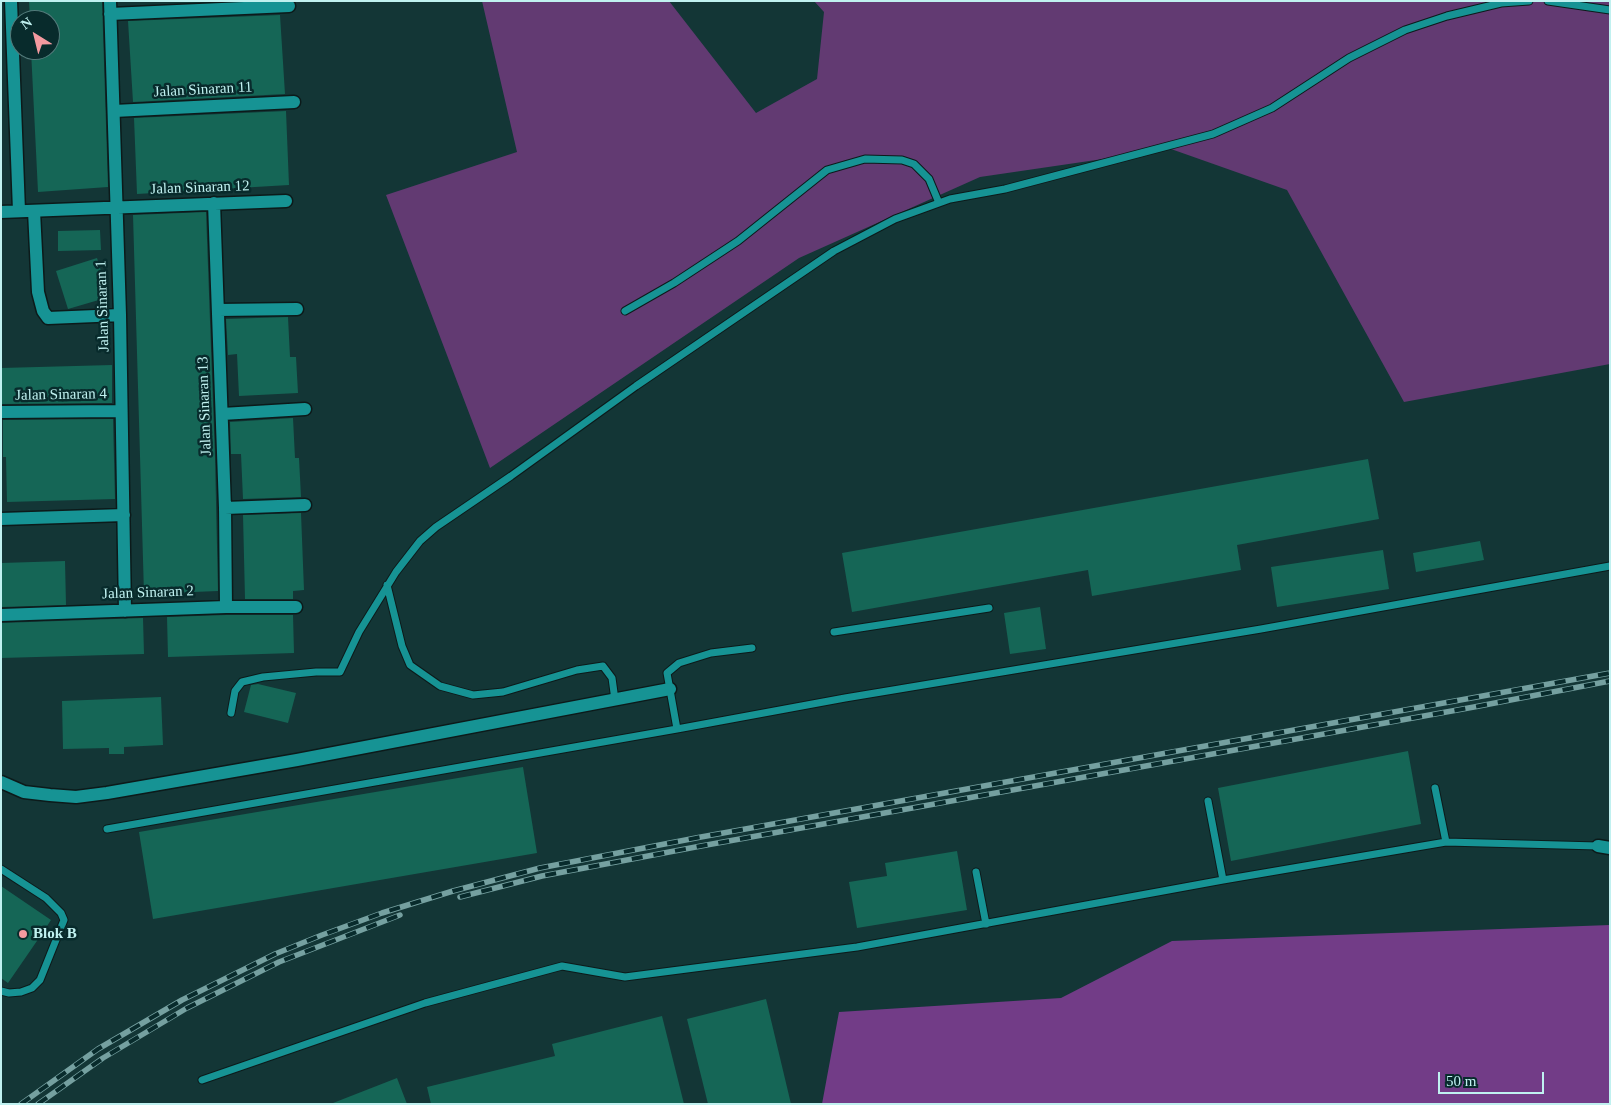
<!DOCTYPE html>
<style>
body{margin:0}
#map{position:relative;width:1611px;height:1105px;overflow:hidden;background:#133636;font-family:"Times New Roman",serif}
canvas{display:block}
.frame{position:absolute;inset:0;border:2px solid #c0f1f0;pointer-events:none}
.north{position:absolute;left:10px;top:10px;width:50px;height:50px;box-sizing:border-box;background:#082b2c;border:1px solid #527a7a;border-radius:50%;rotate:324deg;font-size:14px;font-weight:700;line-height:20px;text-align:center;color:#c0f1f0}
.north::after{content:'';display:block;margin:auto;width:18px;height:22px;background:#f49aa0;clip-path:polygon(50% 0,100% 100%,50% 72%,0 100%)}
.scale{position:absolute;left:1438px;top:1072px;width:106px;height:22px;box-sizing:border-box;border:2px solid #c0f1f0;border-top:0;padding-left:6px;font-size:15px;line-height:18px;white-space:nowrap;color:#c0f1f0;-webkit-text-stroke:4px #082b2c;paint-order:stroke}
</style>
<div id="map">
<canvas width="1611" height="1105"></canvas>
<div class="frame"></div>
<div class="north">N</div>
<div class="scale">50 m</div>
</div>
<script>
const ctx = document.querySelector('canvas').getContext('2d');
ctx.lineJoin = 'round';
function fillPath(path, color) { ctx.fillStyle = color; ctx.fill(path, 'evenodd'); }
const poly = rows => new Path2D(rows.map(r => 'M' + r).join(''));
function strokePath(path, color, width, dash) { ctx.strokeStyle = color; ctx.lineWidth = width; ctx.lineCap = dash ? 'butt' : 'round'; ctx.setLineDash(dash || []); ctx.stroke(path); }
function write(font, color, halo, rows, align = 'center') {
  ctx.font = font + ' "Times New Roman",serif'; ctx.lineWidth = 5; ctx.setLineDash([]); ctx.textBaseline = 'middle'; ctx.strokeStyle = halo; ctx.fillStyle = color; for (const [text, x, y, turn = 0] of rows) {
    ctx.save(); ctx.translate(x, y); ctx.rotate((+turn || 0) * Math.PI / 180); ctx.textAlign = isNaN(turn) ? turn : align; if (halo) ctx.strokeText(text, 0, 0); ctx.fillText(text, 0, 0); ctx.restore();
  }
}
const green = poly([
 [482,1,669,1,756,113,817,79,824,12,814,1,1610,1,1610,364,1404,402,1287,190,1171,149,980,177,799,258,490,468,386,195,517,152]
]);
const forest = poly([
 [1610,925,1610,1104,822,1104,839,1012,1061,998,1172,941]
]);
const building = poly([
 [29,1,102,1,108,187,38,192,31,50,50,50,50,20,30,20],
 [280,15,285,94,133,102,128,21],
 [286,111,289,185,137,194,134,118],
 [206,212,215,457,218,591,144,594,133,215],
 [100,230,101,250,58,251,58,231],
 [97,258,109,297,68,309,56,271],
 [288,317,290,357,296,357,298,393,239,396,237,354,228,355,226,319],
 [112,365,112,403,2,404,1,368],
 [293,418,295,458,299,458,301,497,243,499,241,454,231,454,230,422],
 [113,419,115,499,7,502,6,457,3,457,3,420],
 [1368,459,1379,519,1237,545,1241,570,1092,596,1088,570,852,612,842,553],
 [301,513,304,590,293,591,293,599,245,599,243,515],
 [1480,541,1484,560,1416,572,1413,553],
 [1383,550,1389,589,1277,607,1271,567],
 [65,561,66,605,1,607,1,563],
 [1040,607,1046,649,1010,654,1004,613],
 [226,615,293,615,294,653,168,657,167,617],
 [143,618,144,654,1,658,1,623],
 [258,684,296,693,288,723,244,712,251,685],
 [161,697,163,745,124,747,124,754,109,754,109,748,63,749,62,701],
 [1408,751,1421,824,1231,861,1218,788],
 [523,767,537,853,153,919,139,832],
 [957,851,967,910,857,928,849,882,887,876,885,863],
 [1,886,51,920,45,929,47,931,42,939,39,938,8,983,1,978],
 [766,999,791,1104,708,1104,687,1019],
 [662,1016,684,1104,431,1104,427,1087,555,1056,552,1044],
 [397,1078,407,1104,333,1104,333,1103]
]);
const service = poly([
 [1548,1,1610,10],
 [625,311,674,283,738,241,827,170,865,159,902,160,914,164,929,179,939,203],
 [387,585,402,646,410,665,440,686,473,695,503,692,577,670,603,666,612,678,615,700],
 [834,632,989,608],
 [752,648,711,653,679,663,667,673,677,729,845,698,1261,629,1610,566],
 [231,713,235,691,242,682,263,677,316,672,340,672,359,632,396,572,420,541,436,527,511,476,636,386,834,251,895,219,950,199,1005,189,1213,134,1272,108,1349,58,1405,30,1447,16,1501,3,1529,1],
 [1435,788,1446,842],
 [1208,801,1223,880],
 [107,829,677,729],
 [1,869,46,898,61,913,64,920,40,980,32,988,21,992,9,993,1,991],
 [976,872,986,924],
 [202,1080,425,1003,562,966,625,977,857,947,1223,880,1446,842,1598,846]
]);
const minor = poly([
 [11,1,19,211],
 [110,1,120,315,125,611],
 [110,14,289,6],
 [114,111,294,102],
 [214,203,225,508,226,607],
 [34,211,38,292,43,311,48,318,120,315],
 [1,212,286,201],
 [218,310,297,309],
 [1,412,121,411],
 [222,414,305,409],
 [225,508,305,505],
 [1,519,124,515],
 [1,615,226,607,296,607],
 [1,782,24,792,50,795,76,797,107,793,297,760,670,689]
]);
const tertiary = poly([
 [1598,846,1610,848]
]);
const rail = poly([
 [460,897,542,876,701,846,1474,707,1610,681],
 [21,1104,98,1049,182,1000,275,954,322,935,382,913,453,891,540,868,701,837,1610,673],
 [38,1104,103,1058,187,1008,279,962,400,915]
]);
const markers = [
 [23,934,5,"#f49aa0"]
];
const streetNames = [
 ["Jalan Sinaran 11",203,90,-3],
 ["Jalan Sinaran 12",200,188,-2],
 ["Jalan Sinaran 1",103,306,-92],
 ["Jalan Sinaran 4",61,395,-1],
 ["Jalan Sinaran 13",205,406,-92],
 ["Jalan Sinaran 2",148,593,-2]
];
const poiNames = [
 ["Blok B",33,934]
];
fillPath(green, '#623a72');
fillPath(forest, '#723c87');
fillPath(building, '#156656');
strokePath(service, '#0c1a1a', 9);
strokePath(minor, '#0c1a1a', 15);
strokePath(tertiary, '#0c1a1a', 15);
strokePath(service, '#169394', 7);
strokePath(minor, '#169394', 12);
strokePath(tertiary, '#169394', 12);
strokePath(rail, '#75a0a0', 5.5);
strokePath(rail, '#082b2c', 4, [11]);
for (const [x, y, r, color] of markers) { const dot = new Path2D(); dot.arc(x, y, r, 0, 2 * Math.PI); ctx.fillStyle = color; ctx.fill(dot); strokePath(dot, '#082b2c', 2); }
write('15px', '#c0f1f0', '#082b2c', streetNames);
write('bold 15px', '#c0f1f0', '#082b2c', poiNames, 'left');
</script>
